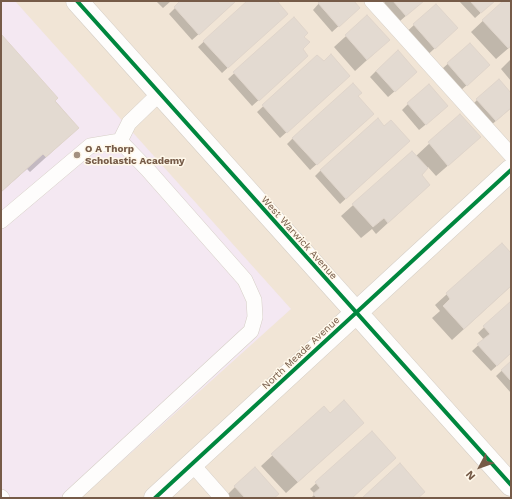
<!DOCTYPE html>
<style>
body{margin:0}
#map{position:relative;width:512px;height:499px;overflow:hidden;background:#f7f2e9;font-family:"Work Sans",sans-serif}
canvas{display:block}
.frame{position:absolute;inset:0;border:2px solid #765b48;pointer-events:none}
.north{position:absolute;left:460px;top:447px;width:40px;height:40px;-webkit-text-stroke:3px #fff8ea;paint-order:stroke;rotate:229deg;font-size:11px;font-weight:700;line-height:16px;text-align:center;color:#765b48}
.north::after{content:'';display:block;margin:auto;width:14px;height:18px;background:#765b48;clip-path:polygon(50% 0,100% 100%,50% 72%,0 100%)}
</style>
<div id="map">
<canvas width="512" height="499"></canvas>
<div class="frame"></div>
<div class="north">N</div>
</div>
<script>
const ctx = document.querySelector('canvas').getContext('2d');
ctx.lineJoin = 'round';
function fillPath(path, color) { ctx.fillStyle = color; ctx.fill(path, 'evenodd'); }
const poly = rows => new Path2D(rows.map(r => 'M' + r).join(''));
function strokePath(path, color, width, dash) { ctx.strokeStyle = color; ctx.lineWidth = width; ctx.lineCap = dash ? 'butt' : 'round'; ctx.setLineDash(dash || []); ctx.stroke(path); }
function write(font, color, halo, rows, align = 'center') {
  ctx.font = font + ' "Work Sans",sans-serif'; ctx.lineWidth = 3; ctx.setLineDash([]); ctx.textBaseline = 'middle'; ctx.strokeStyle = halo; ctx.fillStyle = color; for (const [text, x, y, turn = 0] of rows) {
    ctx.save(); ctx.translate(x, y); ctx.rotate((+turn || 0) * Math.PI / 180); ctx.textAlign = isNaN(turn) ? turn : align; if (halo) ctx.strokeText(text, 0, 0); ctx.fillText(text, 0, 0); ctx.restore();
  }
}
const residential = poly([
 [1,1,511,1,511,498,1,498]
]);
const education = poly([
 [1,1,15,1,291,309,81,498,1,498]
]);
const shadow = poly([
 [156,1,171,1,163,8],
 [182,1,236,1,192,40,169,14],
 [248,1,275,1,281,19,222,73,198,47],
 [321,1,353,1,353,13,332,32,313,10],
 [386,1,423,1,400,21,384,3],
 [459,1,494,1,475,18],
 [504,1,511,1,511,46,496,59,471,32],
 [367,17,377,51,355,71,334,47],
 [294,18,303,37,301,62,252,106,228,79],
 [414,25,445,39,423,59,402,36],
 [1,36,78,128,30,172,27,169,1,192],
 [470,44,483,71,460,91,442,69],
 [317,57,343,82,280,138,257,112],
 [511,59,511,81,501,69],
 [376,71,410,78,388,97,370,77],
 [511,94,511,108,490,126,471,106,477,100],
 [357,96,367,120,310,170,287,144,293,138],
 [408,104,441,112,419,130,402,110],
 [460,115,468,148,436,176,428,167,421,175,429,185,376,234,372,229,361,238,341,216,412,152,416,156],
 [403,147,340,204,315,176,321,170],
 [502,244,511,254,511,286,452,340,432,318,440,311,435,305],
 [511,302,511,353,491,371,472,351,484,340,478,333],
 [511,362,511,393,496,376],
 [324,408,351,434,286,493,261,466],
 [372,432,351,498,311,498,315,494,310,489],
 [235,487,273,498,224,498]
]);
const building = poly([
 [180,1,236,1,199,35,174,7,180,1],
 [247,1,277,1,288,14,228,68,203,41,247,1],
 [320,1,354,1,360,8,339,27,318,3,320,1],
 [393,1,424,1,406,16,393,1],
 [470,1,495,1,481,13,470,1],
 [503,1,511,1,511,46,508,48,482,20,503,1],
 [436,4,458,28,435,49,413,24,436,4],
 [367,15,390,40,367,60,345,35,367,15],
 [294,17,308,33,304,37,310,42,303,49,308,56,259,101,233,72,294,17],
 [1,34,58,98,55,101,79,128,46,157,43,154,1,192,1,34],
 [470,43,490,65,467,86,447,63,470,43],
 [398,50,417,72,395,92,376,71,398,50],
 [331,54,350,76,287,133,262,105,317,55,324,61,331,54],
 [499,79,511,93,511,108,496,121,476,99,499,79],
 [353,83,362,93,358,96,374,114,317,165,292,138,353,83],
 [429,84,448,106,426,125,407,103,429,84],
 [460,114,481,137,448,166,428,142,460,114],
 [378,118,384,126,391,120,410,141,346,199,320,170,378,118],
 [412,151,428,168,422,175,430,185,388,223,384,218,373,227,352,204,412,151],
 [502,243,511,253,511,286,464,329,443,306,450,299,446,293,502,243],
 [511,301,511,353,497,366,477,344,490,334,483,326,511,301],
 [511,361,511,381,501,370,511,361],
 [344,400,364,423,298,482,271,454,324,406,330,413,344,400],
 [372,431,396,458,352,498,317,498,313,494,320,488,315,482,372,431],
 [400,463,425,492,418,498,362,498,400,463],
 [255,467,279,494,274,498,245,498,234,486,255,467]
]);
const lane = poly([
 [372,1,511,155],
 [120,141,129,123,159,94],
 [1,221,90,146,120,141,148,170,245,280,254,300,255,317,251,331,70,498],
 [192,464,222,498],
 [1,497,2,498]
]);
const street = poly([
 [77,1,511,485],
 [155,498,511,170]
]);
const cycleway = poly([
 [77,1,511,485],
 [155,498,511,170]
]);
const markers = [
 [77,155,4,"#a39080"]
];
const poiNames = [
 ["O A Thorp",85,149],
 ["Scholastic Academy",85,161]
];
const streetNames = [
 ["West Warwick Avenue",299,238,48],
 ["North Meade Avenue",301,353,-43]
];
fillPath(residential, '#f1e5d6');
fillPath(education, '#f4e8f2');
fillPath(shadow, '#0003');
fillPath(building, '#e3dad1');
strokePath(building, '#e0d5cb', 1);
strokePath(lane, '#d6cfc7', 16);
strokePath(street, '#d6cfc7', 23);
strokePath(lane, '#fefdfc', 15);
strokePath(street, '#fefdfc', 22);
strokePath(cycleway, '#00873e', 4);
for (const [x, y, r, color] of markers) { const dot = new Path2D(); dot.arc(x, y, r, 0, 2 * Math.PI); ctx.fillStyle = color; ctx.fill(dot); strokePath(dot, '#fff8ea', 1.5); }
write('bold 10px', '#765b48', '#fff8ea', poiNames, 'left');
write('10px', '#765b48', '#fff8ea', streetNames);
</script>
